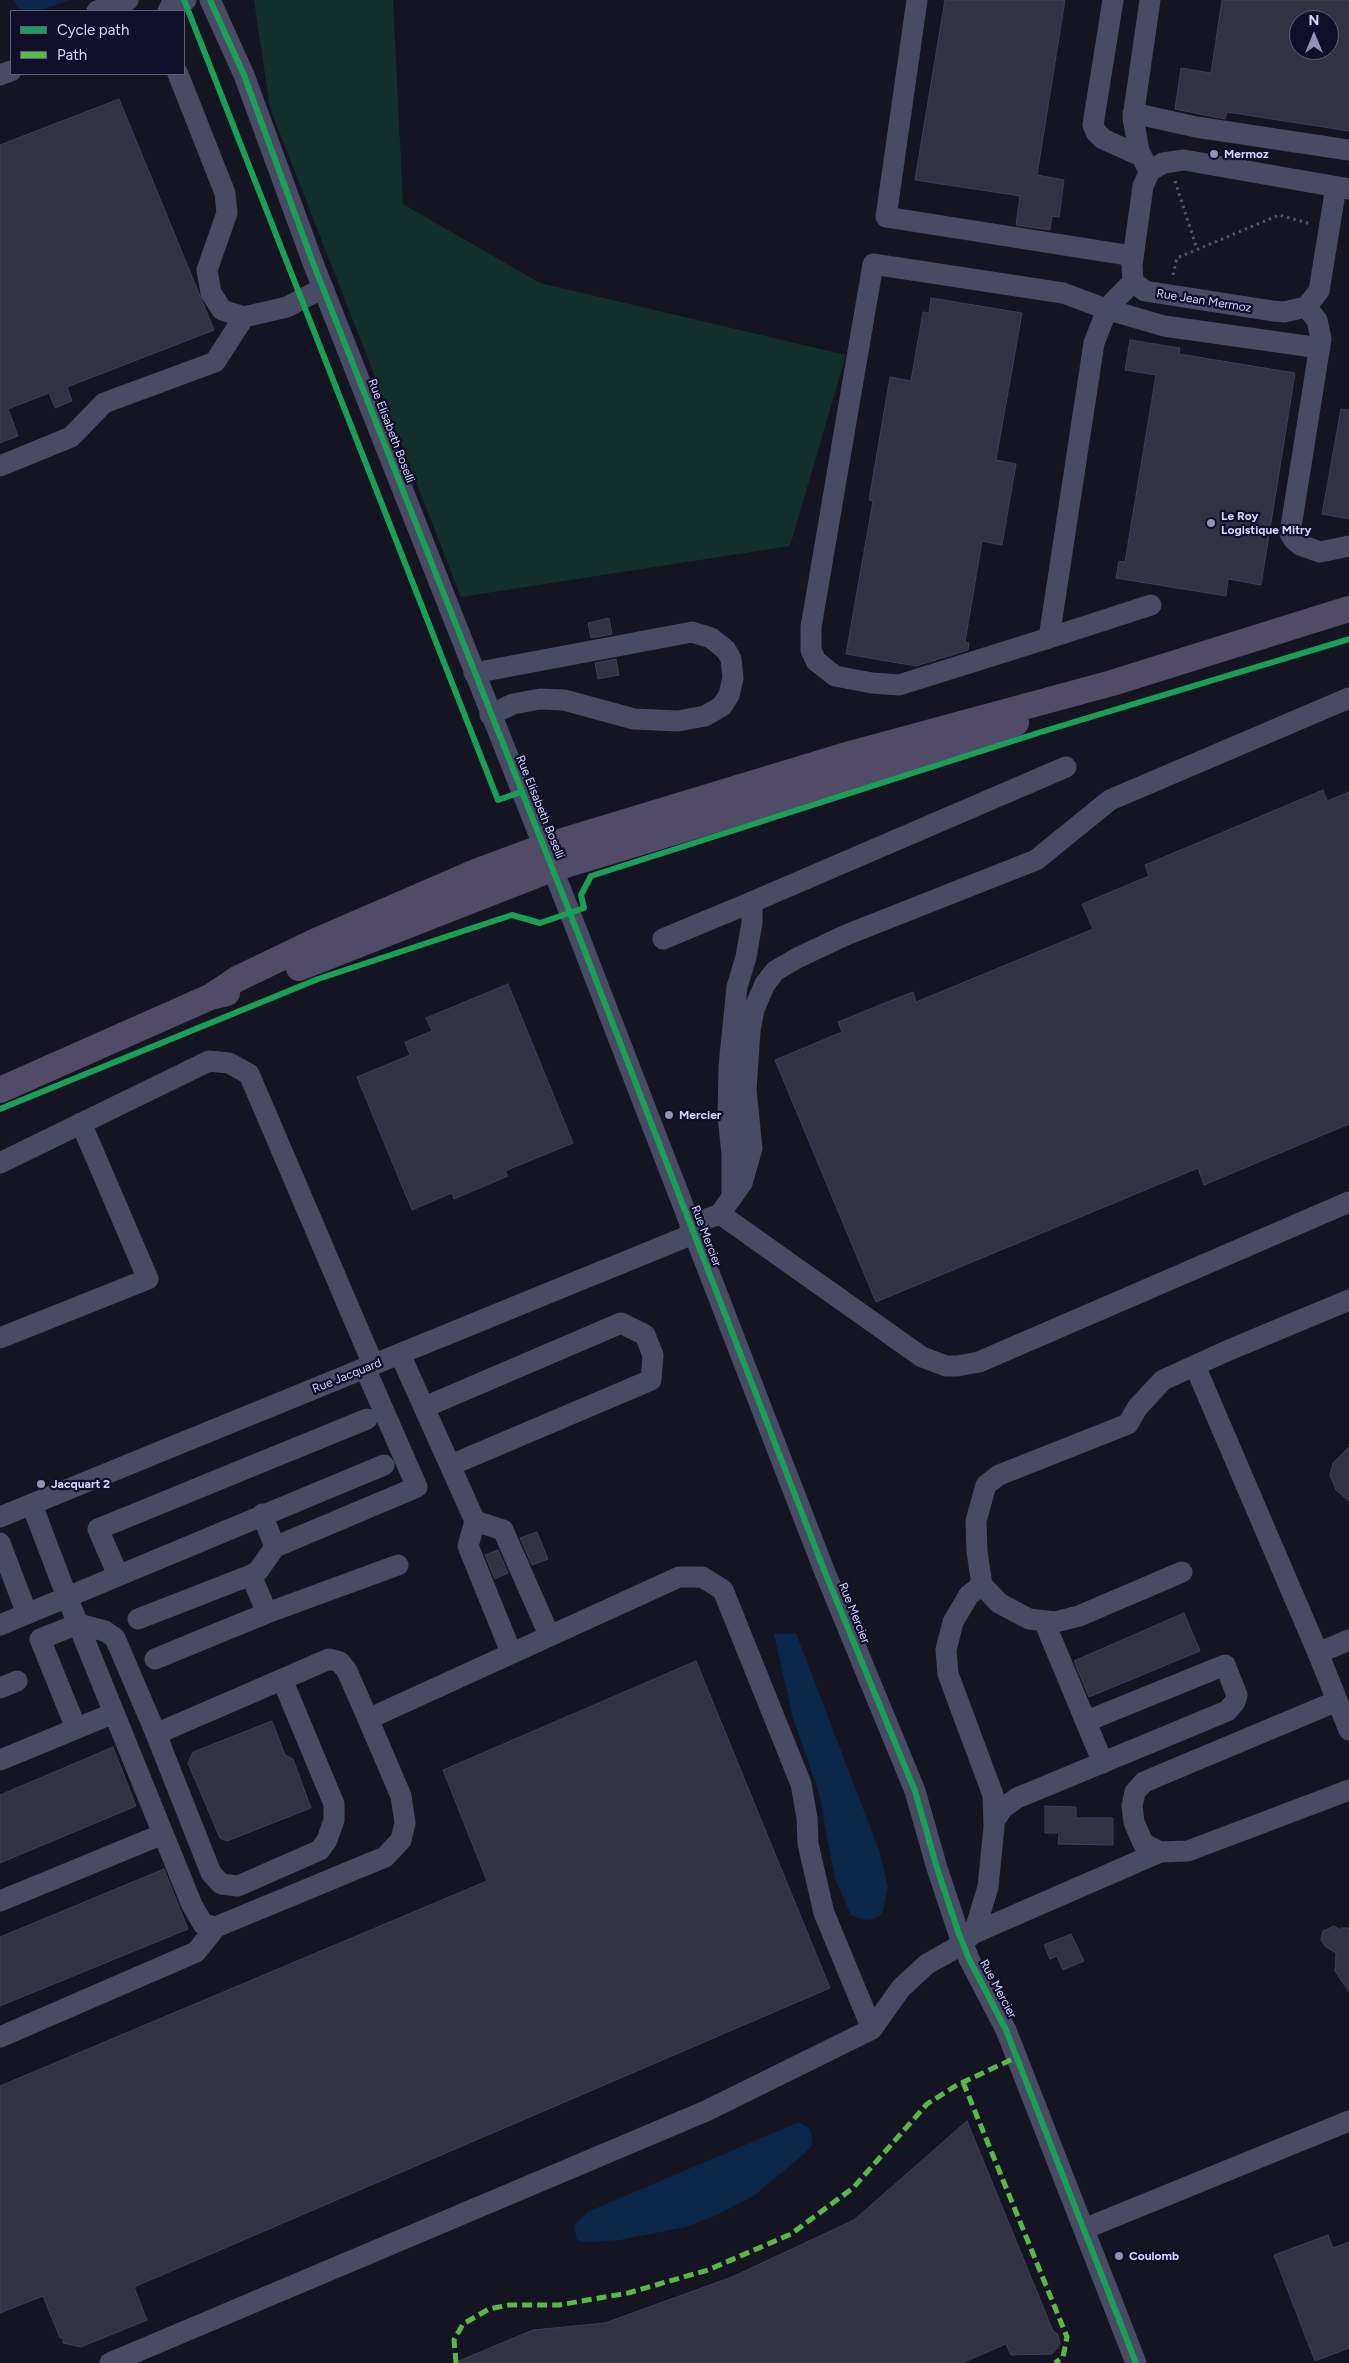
<!DOCTYPE html>
<style>
body{margin:0}
#map{position:relative;width:1349px;height:2363px;overflow:hidden;background:#151422;font-family:Figtree,sans-serif}
canvas{display:block}
.legend{position:absolute;left:10px;top:10px;width:175px;height:65px;box-sizing:border-box;background:#100e28;border:1px solid #5f5e7e;margin:0;padding:6px 9px;list-style:none;font-size:15px;color:#d6d5ff}
.legend li{display:flex;align-items:center;gap:10px;height:25px}
.legend b{width:25px;border:1px solid #5f5e7e}
.north{position:absolute;left:1289px;top:10px;width:50px;height:50px;box-sizing:border-box;background:#100e28;border:1px solid #5f5e7e;border-radius:50%;rotate:0deg;font-size:14px;font-weight:700;line-height:20px;text-align:center;color:#d6d5ff}
.north::after{content:'';display:block;margin:auto;width:18px;height:22px;background:#9291b2;clip-path:polygon(50% 0,100% 100%,50% 72%,0 100%)}
</style>
<div id="map">
<canvas width="1349" height="2363"></canvas>
<ul class="legend">
<li><b style="height:6px;background:#1a9f57"></b>Cycle path</li>
<li><b style="height:6px;background:#58b947"></b>Path</li>
</ul>
<div class="north">N</div>
</div>
<script>
const ctx = document.querySelector('canvas').getContext('2d');
ctx.lineJoin = 'round';
function fillPath(path, color) { ctx.fillStyle = color; ctx.fill(path, 'evenodd'); }
const poly = rows => new Path2D(rows.map(r => 'M' + r).join(''));
function strokePath(path, color, width, dash) { ctx.strokeStyle = color; ctx.lineWidth = width; ctx.lineCap = dash ? 'butt' : 'round'; ctx.setLineDash(dash || []); ctx.stroke(path); }
function write(font, color, halo, rows, align = 'center') {
  ctx.font = font + ' Figtree,sans-serif'; ctx.lineWidth = 4.5; ctx.setLineDash([]); ctx.textBaseline = 'middle'; ctx.strokeStyle = halo; ctx.fillStyle = color; for (const [text, x, y, turn = 0] of rows) {
    ctx.save(); ctx.translate(x, y); ctx.rotate((+turn || 0) * Math.PI / 180); ctx.textAlign = isNaN(turn) ? turn : align; if (halo) ctx.strokeText(text, 0, 0); ctx.fillText(text, 0, 0); ctx.restore();
  }
}
const green = poly([
 [254,0,393,0,403,204,540,283,846,355,790,546,461,597,270,108]
]);
const water = poly([
 [13,0,70,0,39,11,21,11],
 [796,1633,879,1850,888,1887,882,1914,875,1919,864,1920,851,1915,835,1879,819,1793,793,1718,774,1634],
 [799,2122,810,2129,812,2137,812,2145,806,2152,755,2195,717,2215,686,2227,620,2240,589,2242,577,2240,574,2226,587,2212]
]);
const building = poly([
 [945,0,1065,0,1037,175,1064,180,1059,217,1052,216,1050,230,1016,225,1020,196,915,180,945,0],
 [1222,0,1349,0,1349,131,1227,112,1225,119,1175,109,1181,68,1211,73,1222,0],
 [1299,20,1329,20,1329,50,1299,50,1299,20],
 [119,99,214,330,67,387,72,401,55,408,49,393,8,409,18,436,0,443,0,145,119,99],
 [931,298,1022,313,996,460,1016,464,1002,545,982,541,965,642,969,643,968,650,916,666,846,654,873,501,869,500,890,377,911,381,923,312,929,313,931,298],
 [1130,340,1180,348,1179,354,1295,373,1261,585,1228,579,1226,596,1116,578,1119,561,1125,562,1156,375,1125,370,1130,340],
 [1341,409,1349,410,1349,519,1322,514,1341,409],
 [609,618,612,634,591,638,588,623,609,618],
 [616,659,619,675,598,679,595,663,616,659],
 [1323,790,1327,801,1349,792,1349,1124,1204,1185,1198,1168,876,1302,775,1060,842,1032,838,1022,882,1004,913,992,916,1002,1093,929,1082,904,1149,876,1145,865,1323,790],
 [508,984,573,1143,505,1171,508,1176,454,1199,452,1193,412,1210,357,1077,410,1055,405,1042,432,1031,426,1018,508,984],
 [1349,1447,1349,1501,1336,1490,1330,1475,1333,1463,1349,1447],
 [537,1532,548,1559,532,1565,520,1538,537,1532],
 [498,1550,508,1573,495,1579,485,1555,498,1550],
 [1184,1613,1200,1651,1089,1697,1074,1661,1184,1613],
 [696,1661,830,1988,134,2287,147,2320,81,2347,63,2343,63,2338,60,2338,43,2296,0,2313,0,2086,487,1881,443,1770,696,1661],
 [272,1721,285,1755,293,1759,311,1808,227,1841,220,1838,188,1763,193,1752,272,1721],
 [113,1747,136,1806,0,1863,0,1795,113,1747],
 [1045,1806,1076,1807,1076,1818,1113,1818,1113,1845,1058,1844,1059,1833,1045,1833,1045,1806],
 [164,1869,188,1929,0,2006,0,1937,164,1869],
 [1334,1926,1340,1930,1341,1928,1349,1928,1349,1992,1335,1971,1336,1953,1325,1946,1321,1940,1323,1931,1334,1926],
 [1071,1934,1084,1961,1063,1970,1057,1956,1050,1959,1044,1945,1071,1934],
 [967,2121,1053,2331,1058,2334,1060,2345,1052,2354,1011,2355,1006,2344,962,2363,454,2363,533,2330,605,2323,732,2277,854,2220,967,2121],
 [1328,2235,1333,2248,1349,2242,1349,2348,1315,2361,1274,2255,1328,2235]
]);
const path = poly([
 [1175,181,1197,249],
 [1173,275,1177,258,1279,215,1311,224]
]);
const minor = poly([
 [210,0,244,75,313,263,570,913,824,1570,915,1791,937,1868,959,1934,969,1959,1006,2030,1136,2363],
 [917,0,886,217,1133,256],
 [1113,0,1093,125,1096,132,1103,139,1141,156],
 [97,11,128,0],
 [168,11,172,3,186,0],
 [178,74,225,193,227,213,207,270,211,293,222,310,244,317,287,307,323,288],
 [0,75,11,71],
 [1133,113,1196,127,1349,150],
 [1146,165,1139,151,1133,118,1150,0],
 [1336,187,1319,291,1306,307,1284,312,1273,311,1145,291,1133,282,1132,265,1143,186,1150,171,1163,163,1184,160,1349,189],
 [1133,282,1113,302,1103,320,1094,343,1049,638,1151,605],
 [1306,307,1317,320,1321,339,1290,533,1294,540,1300,545,1320,552,1349,546],
 [0,466,71,437,104,403,215,362,244,317],
 [1049,638,899,685,872,683,835,676,816,661,811,650,811,627,873,264,1063,293,1109,310,1164,326,1320,348],
 [474,673,692,632,711,638,726,650,731,659,733,678,729,695,722,706,705,716,678,721,634,719,564,700,540,699,513,704,490,715],
 [663,939,752,902],
 [0,1163,209,1061,229,1063,249,1074,373,1364],
 [732,1192,732,1154,728,1117,729,1066,737,987,746,957,752,923,752,902,1066,767],
 [720,1214,922,1357,946,1366,957,1366,979,1362,1349,1202],
 [690,1225,720,1214,742,1183,752,1148,746,1090,750,1031,754,1009,765,984,775,971,797,958,846,935,1036,860,1110,800,1349,698],
 [0,1338,148,1279,81,1123],
 [400,1354,475,1521,468,1546,511,1652],
 [1195,1366,1318,1653,1349,1640],
 [425,1407,621,1323,645,1335,653,1355,651,1380,451,1465],
 [32,1505,67,1597,192,1905,203,1924,216,1927,385,1857,401,1840,405,1823,401,1796,368,1719,679,1577,702,1577,723,1590,801,1784,807,1818,808,1844,824,1913,872,2029],
 [262,1514,275,1547],
 [0,1517,693,1234],
 [475,1521,503,1530,549,1635],
 [0,1543,27,1614],
 [118,1575,98,1529,367,1419],
 [982,1585,977,1552,976,1521,986,1485,999,1475,1128,1424,1137,1408,1163,1380,1229,1350,1349,1300],
 [267,1613,398,1565],
 [138,1619,251,1575,258,1571,275,1547,417,1487,365,1368],
 [1044,1621,1103,1763],
 [0,1625,384,1465],
 [1318,1653,1349,1730],
 [155,1659,267,1613,251,1575],
 [0,1688,17,1681],
 [1337,1701,1144,1782,1135,1792,1132,1806,1134,1822,1143,1843,1160,1852,1188,1851,1349,1790],
 [76,1728,40,1639,78,1624,105,1631,115,1638,156,1734,329,1659,340,1662,347,1671,368,1719],
 [156,1734,211,1873,221,1884,238,1886,320,1850,327,1840,334,1820,334,1804,282,1679],
 [0,1760,114,1713],
 [994,1821,1003,1808,1017,1798,1227,1711,1235,1702,1237,1695,1225,1665,1087,1721],
 [0,1901,163,1834],
 [974,1933,1160,1852],
 [0,2037,196,1952,216,1927],
 [1084,2229,1349,2121],
 [110,2363,706,2111,872,2029,901,1988,927,1964,954,1949,974,1933,988,1887,994,1827,993,1795,948,1674,946,1650,953,1622,969,1595,982,1585,999,1603,1029,1619,1055,1622,1079,1616,1182,1572]
]);
const major = poly([
 [299,968,552,869,974,741,1016,723],
 [210,997,237,979,316,941,478,871,543,847,850,754,1112,683,1349,609],
 [0,1090,210,997,227,993]
]);
const quiet = poly([
 [963,2082,1067,2337,1063,2357,1055,2363],
 [456,2363,454,2340,463,2324,489,2309,509,2305,559,2305,628,2293,708,2270,791,2234,853,2188,927,2104,957,2085,1017,2057]
]);
const cycleway = poly([
 [184,0,498,800,521,792],
 [210,0,244,75,313,263,570,913,824,1570,915,1791,937,1868,959,1934,969,1959,1006,2030,1136,2363],
 [0,1109,318,979,512,915,540,923,584,908,581,895,591,876,1041,732,1349,639]
]);
const markers = [
 [1214,154,5,"#9291b2"],
 [1211,523,5,"#9291b2"],
 [669,1115,5,"#9291b2"],
 [41,1484,5,"#9291b2"],
 [1119,2256,5,"#9291b2"]
];
const poiNames = [
 ["Mermoz",1224,154],
 ["Le Roy",1221,516],
 ["Logistique Mitry",1221,530],
 ["Mercier",679,1115],
 ["Jacquart 2",51,1484],
 ["Coulomb",1129,2256]
];
const streetNames = [
 ["Rue Jean Mermoz",1204,301,9],
 ["Rue Elisabeth Boselli",391,431,69],
 ["Rue Elisabeth Boselli",540,807,68],
 ["Rue Mercier",706,1236,69],
 ["Rue Jacquard",347,1376,-22],
 ["Rue Mercier",854,1613,68],
 ["Rue Mercier",998,1989,62]
];
fillPath(green, '#122f2c');
fillPath(water, '#0a2648');
fillPath(building, '#333244');
strokePath(building, '#413f57', 1);
strokePath(path, '#495b69', 3, [2.5, 4]);
strokePath(minor, '#494a63', 21);
strokePath(major, '#514b68', 26);
strokePath(quiet, '#58b947', 5, [10, 5]);
strokePath(cycleway, '#1a9f57', 6);
for (const [x, y, r, color] of markers) { const dot = new Path2D(); dot.arc(x, y, r, 0, 2 * Math.PI); ctx.fillStyle = color; ctx.fill(dot); strokePath(dot, '#100e28', 2); }
write('bold 12px', '#d6d5ff', '#100e28', poiNames, 'left');
write('12px', '#d6d5ff', '#100e28', streetNames);
</script>
